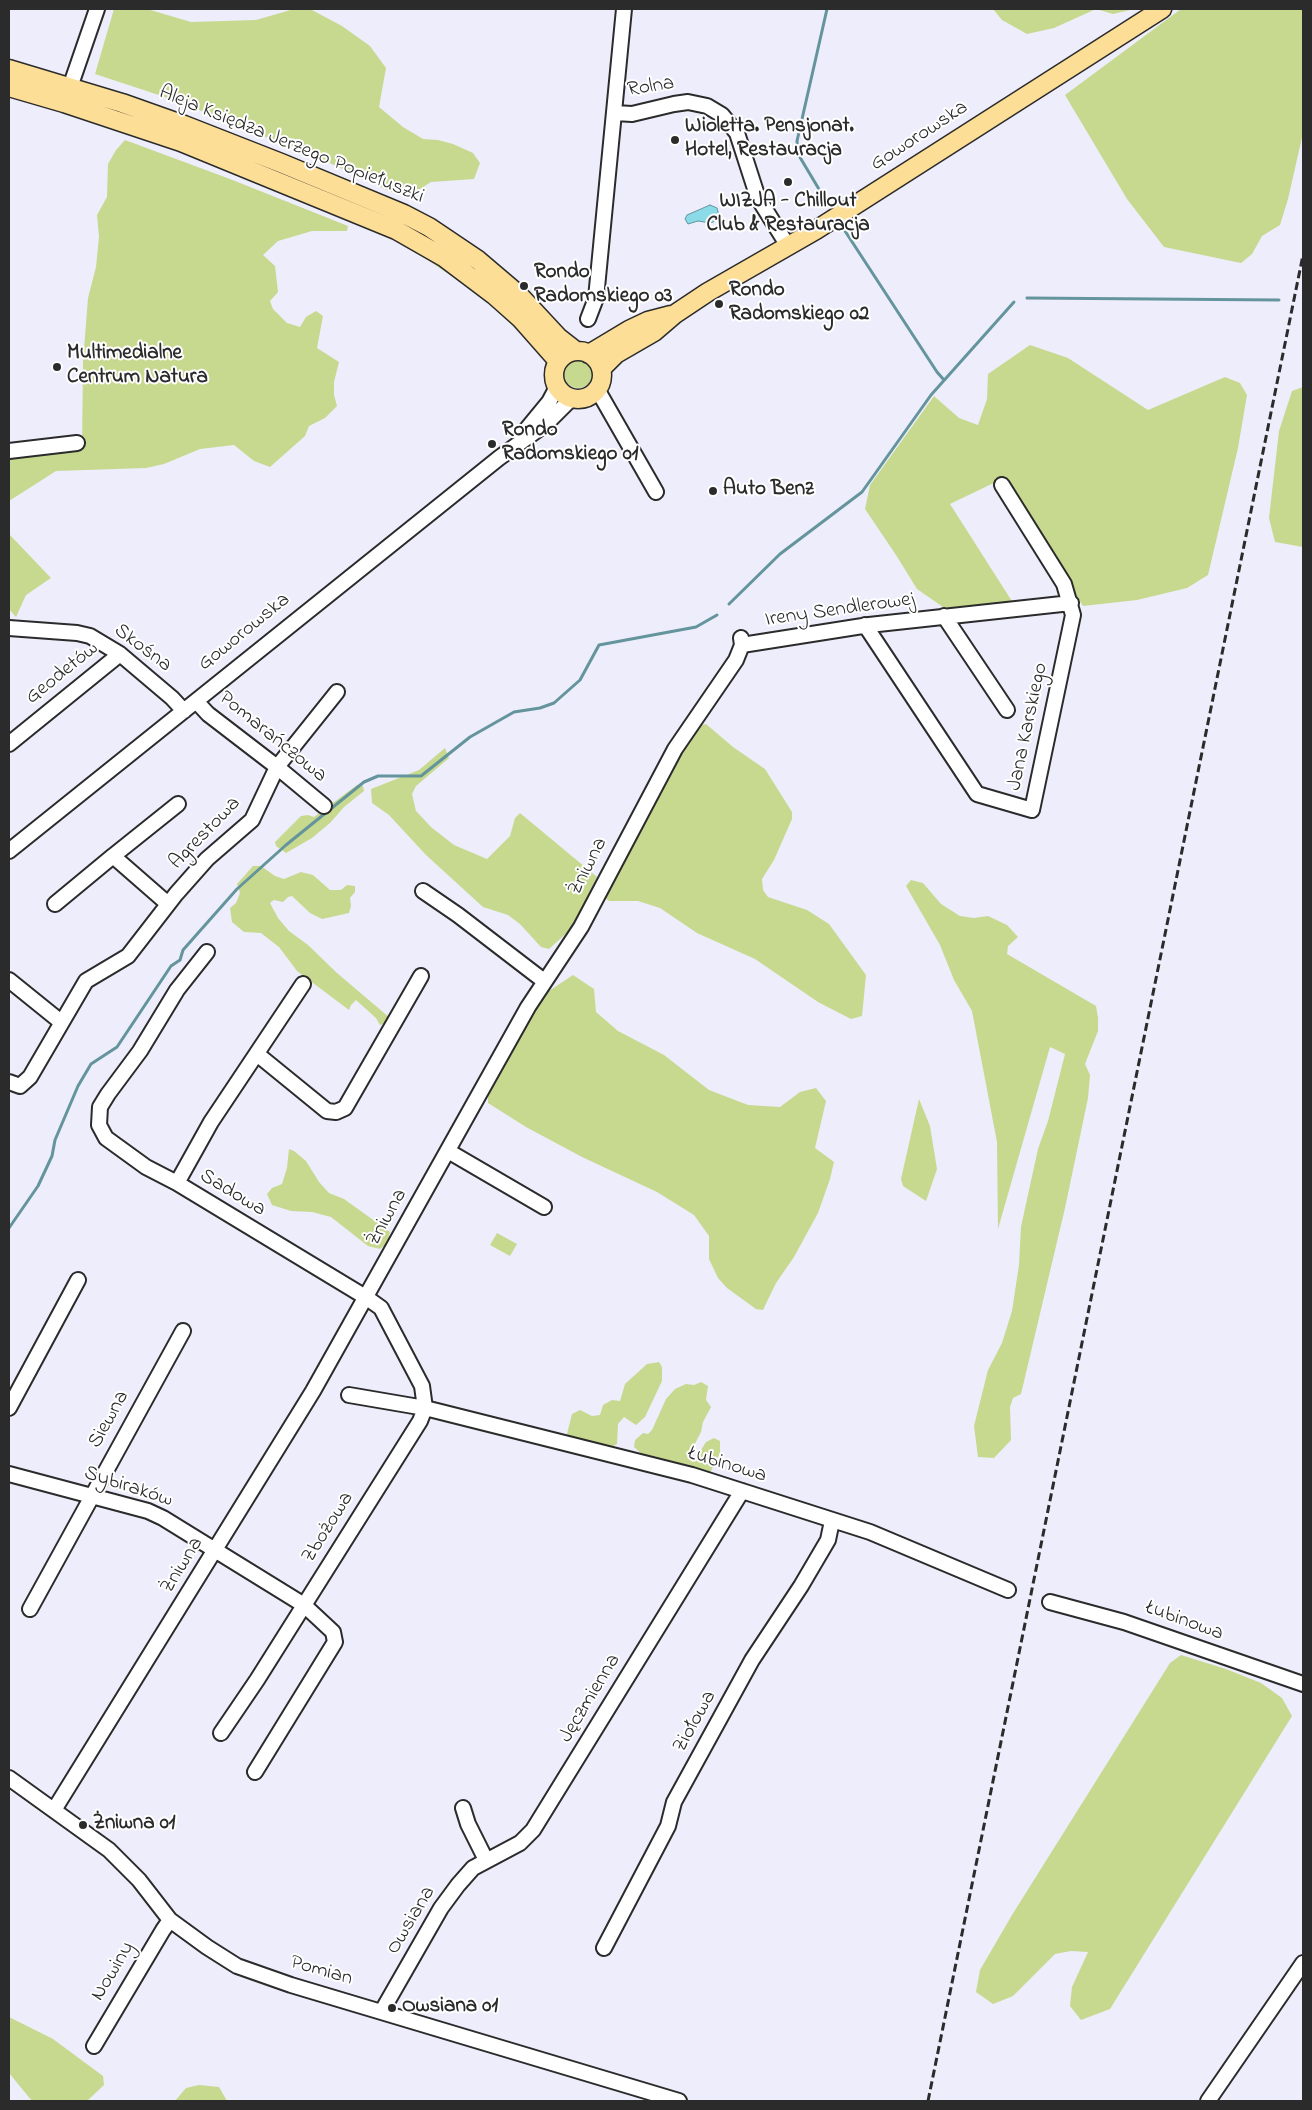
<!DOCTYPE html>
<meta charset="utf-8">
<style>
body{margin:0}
#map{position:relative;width:1312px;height:2110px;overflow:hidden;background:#ededfc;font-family:"Indie Flower",sans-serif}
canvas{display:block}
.frame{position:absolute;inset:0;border:10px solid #2b2b2b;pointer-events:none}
</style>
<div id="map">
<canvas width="1312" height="2110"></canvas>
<div class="frame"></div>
</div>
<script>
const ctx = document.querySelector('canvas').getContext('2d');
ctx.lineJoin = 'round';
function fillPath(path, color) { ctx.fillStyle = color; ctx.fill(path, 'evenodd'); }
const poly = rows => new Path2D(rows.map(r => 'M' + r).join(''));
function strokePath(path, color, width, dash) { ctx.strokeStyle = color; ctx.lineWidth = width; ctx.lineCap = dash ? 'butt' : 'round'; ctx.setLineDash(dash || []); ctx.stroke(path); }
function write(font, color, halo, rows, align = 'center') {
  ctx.font = font + ' "Indie Flower",sans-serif'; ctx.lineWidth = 4; ctx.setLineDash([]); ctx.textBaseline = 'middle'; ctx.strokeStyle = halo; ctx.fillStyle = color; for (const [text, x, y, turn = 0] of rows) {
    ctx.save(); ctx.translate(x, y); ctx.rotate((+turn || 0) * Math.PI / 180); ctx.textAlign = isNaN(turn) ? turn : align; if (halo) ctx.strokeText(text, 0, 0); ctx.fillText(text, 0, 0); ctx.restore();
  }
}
const green = poly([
 [114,9,147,9,191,22,256,20,294,9,310,9,342,26,370,46,386,68,379,107,403,127,423,139,438,140,453,144,473,153,480,163,474,179,431,182,420,189,391,192,294,146,281,145,254,131,224,121,186,104,95,74],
 [993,9,1134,9,1113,14,1096,9,1054,28,1027,34,1002,20],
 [1181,9,1303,9,1303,133,1288,199,1280,225,1262,236,1252,254,1241,263,1164,247,1127,199,1065,95],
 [125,140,230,179,348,226,347,231,312,231,278,241,263,255,275,266,278,292,270,301,273,309,287,323,300,327,306,317,316,311,323,316,317,348,339,362,334,382,334,395,337,406,325,418,309,426,305,436,270,467,254,461,234,445,200,449,164,464,146,468,56,471,9,501,9,455,82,449,83,362,88,298,96,267,99,237,97,215,107,197,108,164,116,150],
 [353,218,421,252,482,292,540,345,536,348,480,295,420,255,393,239,353,221],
 [1030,345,1068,358,1148,410,1225,377,1240,383,1247,395,1238,448,1208,575,1187,588,1137,600,1083,606,1002,479,950,504,1015,606,968,616,943,607,917,589,896,555,865,509,870,485,934,396,959,418,978,425,987,399,988,374],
 '564 374a14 14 0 1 1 28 0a14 14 0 1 1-28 0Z',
 [1303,387,1303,547,1275,542,1269,518,1279,431,1292,391],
 [9,534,51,578,26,595,16,617,9,609],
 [706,724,733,747,765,769,792,812,792,819,774,860,762,879,763,890,768,897,807,910,829,924,866,975,862,1016,851,1019,818,1002,755,959,697,933,660,908,638,901,609,901,601,894,694,727],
 [445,748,449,758,416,786,412,794,416,811,431,827,454,845,487,859,510,836,515,818,520,813,597,877,571,929,549,949,541,947,520,924,508,915,483,907,426,855,389,815,372,803,371,789,419,770],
 [357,785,363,786,364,791,344,807,330,823,312,838,286,853,276,846,275,842,301,816,308,815,314,817],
 [253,866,261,866,275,876,284,879,301,872,313,875,330,890,341,890,347,885,355,886,355,892,350,898,351,906,349,913,322,919,310,913,292,896,288,897,283,902,274,900,270,903,278,918,289,931,308,945,337,973,390,1018,386,1023,380,1025,376,1018,356,1000,351,1005,349,1010,297,971,279,947,261,933,244,932,232,922,230,908,236,903,240,893,237,884],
 [911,880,923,883,941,904,960,916,974,918,988,916,1007,925,1018,937,1008,946,1007,954,1096,1006,1098,1018,1098,1031,1085,1064,1090,1075,1088,1098,1065,1208,1021,1394,1013,1398,1010,1407,1011,1440,994,1458,978,1457,974,1426,988,1370,1002,1343,1012,1311,1019,1265,1021,1227,1027,1199,1038,1149,1048,1121,1065,1054,1050,1047,998,1229,997,1142,972,1011,954,980,940,945,906,886],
 [573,975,594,989,596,1012,618,1031,664,1055,709,1090,748,1105,780,1107,800,1092,816,1088,826,1101,815,1148,834,1162,830,1179,818,1213,794,1257,776,1283,763,1310,756,1309,727,1288,718,1278,709,1259,709,1236,694,1215,657,1192,582,1157,526,1127,488,1103,488,1091,534,1010,546,993],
 [919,1099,930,1126,937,1169,926,1201,903,1186,901,1179],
 [289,1149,294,1151,306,1161,319,1182,329,1193,344,1199,390,1232,387,1243,380,1249,368,1246,331,1217,312,1212,291,1211,272,1205,267,1194,272,1188,282,1184,287,1168],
 [497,1233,517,1244,510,1256,490,1245],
 [659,1362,662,1367,662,1381,645,1417,636,1425,624,1417,618,1424,617,1444,611,1447,599,1446,569,1437,567,1434,572,1414,580,1410,592,1416,600,1415,603,1405,612,1400,620,1401,625,1384,647,1364],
 [701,1382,708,1386,706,1400,711,1407,703,1422,701,1432,689,1455,692,1462,698,1459,701,1450,706,1442,714,1438,720,1441,720,1453,710,1473,643,1455,634,1447,635,1440,643,1433,648,1434,652,1430,666,1399,675,1389,686,1384,694,1385],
 [1181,1655,1226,1669,1261,1683,1282,1698,1292,1716,1110,2009,1081,2020,1070,2006,1072,1987,1088,1952,1071,1951,1055,1954,1013,1996,993,2004,976,1992,980,1970,1012,1915,1170,1663],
 [9,2017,53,2039,103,2076,104,2085,87,2101,32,2101,9,2073],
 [199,2085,219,2087,227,2101,175,2101,186,2088]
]);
const water = poly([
 [710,205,717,208,719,215,716,221,710,223,698,221,688,224,685,219,687,215,710,205]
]);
const stream = poly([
 [827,9,797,141,798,154,829,206],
 [845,231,937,372,944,380],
 [1027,298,1279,300],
 [729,604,780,554,862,492,931,395,1014,302],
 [9,1228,38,1186,52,1156,55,1140,78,1086,91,1064,117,1047,171,966,180,960,183,950,237,889,286,845,364,782,378,776,421,776,470,737,514,712,540,708,554,703,580,680,599,645,696,627,717,615]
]);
const minor = poly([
 [67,96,97,9],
 [615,113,632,114,674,104,688,102,707,106,722,115,737,133,758,198,788,246],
 [588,319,596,298,624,9],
 [597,389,656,492],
 [521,436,549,402,557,387],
 [9,451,77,443],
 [944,616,1007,710],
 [865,625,977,794,1032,810,1073,615,1064,584,1002,485],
 [9,628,77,633,90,636,120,654,172,698,184,711],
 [742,645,869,625,1071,603],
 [196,701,208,714,277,767,324,806],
 [9,744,120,654],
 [9,851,499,458,547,423,572,398],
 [113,856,178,804],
 [423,891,458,915,544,981],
 [55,904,113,856,168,904],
 [207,952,177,990,140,1051,108,1094,100,1107,99,1125,106,1138,146,1167,177,1183,367,1298,381,1308,422,1386,425,1408,692,1475,870,1532,1008,1590],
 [9,980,61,1022],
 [257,1054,327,1111,336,1112,345,1108,421,976],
 [9,1082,20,1086,30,1077,86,981,128,956,176,894,207,859,252,820,277,767,337,692],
 [448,1151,544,1207],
 [177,1183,211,1122,303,984],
 [9,1408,78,1280],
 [9,1474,148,1511,163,1518,304,1605,333,1632,335,1642,255,1772],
 [1050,1602,1124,1622,1303,1684],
 [30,1609,183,1331],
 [221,1733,257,1680,420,1421,425,1408,349,1395],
 [9,1778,109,1850,139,1880,170,1920,207,1947,237,1966,291,1985,679,2101],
 [463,1808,468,1824,486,1860],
 [54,1810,313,1391,528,1007,581,927,675,749,736,660,742,645,741,638],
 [604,1948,668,1826,674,1802,752,1660,801,1586,828,1540,832,1521],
 [382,2011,441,1908,458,1885,473,1868,520,1843,533,1830,742,1491],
 [94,2046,163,1930,170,1920],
 [1208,2101,1303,1963]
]);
const major = poly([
 [9,69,122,103,184,125,281,163,404,214,429,227,478,260,518,294,558,337,576,351],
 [9,87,64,103,181,142,396,230,445,258,494,295,521,319,558,361],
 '554 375a24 24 0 1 1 48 0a24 24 0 1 1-48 0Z',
 [589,354,629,330,648,321,671,315],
 [601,369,616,354,654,332,675,314,708,292,816,230,1162,9]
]);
const rail = poly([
 [928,2101,1303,255]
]);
const markers = [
 [675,140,5,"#2b2b2b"],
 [788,182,5,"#2b2b2b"],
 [524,286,5,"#2b2b2b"],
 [719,304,5,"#2b2b2b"],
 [57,367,5,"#2b2b2b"],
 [492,444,5,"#2b2b2b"],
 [713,491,5,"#2b2b2b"],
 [83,1825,5,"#2b2b2b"],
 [392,2008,5,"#2b2b2b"]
];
const streetNames = [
 ["Rolna",651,88,-9],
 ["Goworowska",920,137,-33],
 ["Aleja Księdza Jerzego Popiełuszki",291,146,22],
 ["Ireny Sendlerowej",840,611,-8],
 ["Goworowska",245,633,-39],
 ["Skośna",142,649,37],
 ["Geodetów",63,674,-39],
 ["Jana Karskiego",1029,727,-78],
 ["Pomarańczowa",272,738,39],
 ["Agrestowa",206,834,-46],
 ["Żniwna",589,867,-63],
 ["Sadowa",232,1194,31],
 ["Żniwna",388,1218,-61],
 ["Siewna",110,1420,-61],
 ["Łubinowa",727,1466,17],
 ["Sybiraków",128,1488,18],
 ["Zbożowa",329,1528,-58],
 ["Żniwna",183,1566,-58],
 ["Łubinowa",1184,1622,20],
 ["Jęczmienna",591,1699,-59],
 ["Ziołowa",696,1722,-61],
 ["Owsiana",412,1921,-59],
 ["Nowiny",114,1972,-59],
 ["Pomian",321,1972,16]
];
const poiNames = [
 ["Wioletta. Pensjonat.",685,128],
 ["Hotel, Restauracja",685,152],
 ["WIZJA - Chillout",788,203,"center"],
 ["Club & Restauracja",788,227,"center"],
 ["Rondo",534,274],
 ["Radomskiego 03",534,298],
 ["Rondo",729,292],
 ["Radomskiego 02",729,316],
 ["Multimedialne",67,355],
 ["Centrum Natura",67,379],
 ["Rondo",502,432],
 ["Radomskiego 01",502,456],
 ["Auto Benz",723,491],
 ["Żniwna 01",93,1825],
 ["Owsiana 01",402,2008]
];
fillPath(green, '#c7d98e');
fillPath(water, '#8adae7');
strokePath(water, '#64949c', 1);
strokePath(stream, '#64949c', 3);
strokePath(minor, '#2b2b2b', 18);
strokePath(major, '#2b2b2b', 21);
strokePath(minor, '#fff', 14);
strokePath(major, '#fdde96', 18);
strokePath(rail, '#2b2b2b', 3, [8, 4]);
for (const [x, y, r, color] of markers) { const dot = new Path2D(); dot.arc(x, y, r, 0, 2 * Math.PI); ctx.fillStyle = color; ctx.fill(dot); strokePath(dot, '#fff', 2); }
write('21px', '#2b2b2b', '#fff', streetNames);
write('bold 21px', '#2b2b2b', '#fff', poiNames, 'left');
</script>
